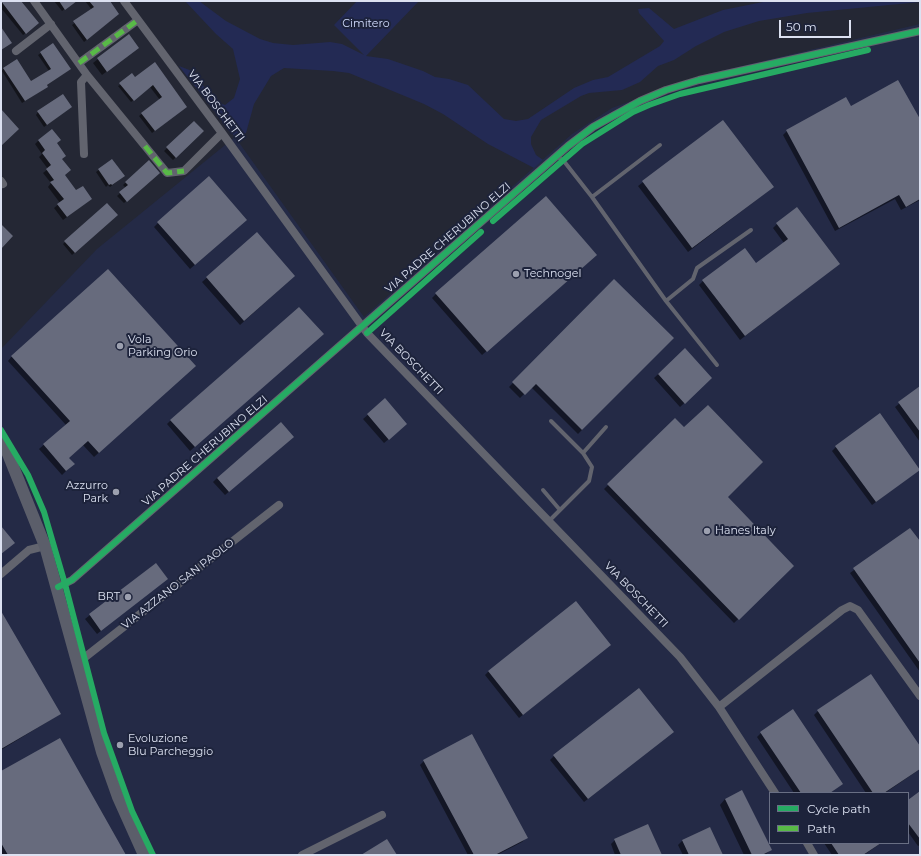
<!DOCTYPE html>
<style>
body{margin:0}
#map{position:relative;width:921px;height:856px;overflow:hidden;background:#242734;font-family:Montserrat,sans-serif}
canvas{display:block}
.frame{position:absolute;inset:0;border:2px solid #dce1f1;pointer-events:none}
.legend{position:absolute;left:769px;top:792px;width:140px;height:52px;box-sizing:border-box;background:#1d233b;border:1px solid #696f84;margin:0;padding:5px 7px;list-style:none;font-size:12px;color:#dce1f1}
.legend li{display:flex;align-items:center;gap:8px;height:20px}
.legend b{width:20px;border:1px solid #696f84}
.scale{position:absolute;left:779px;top:20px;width:72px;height:18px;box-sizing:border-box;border:2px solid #dce1f1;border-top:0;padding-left:5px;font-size:12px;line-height:14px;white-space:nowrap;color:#dce1f1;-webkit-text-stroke:3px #1d233b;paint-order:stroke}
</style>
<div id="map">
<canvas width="921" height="856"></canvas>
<div class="frame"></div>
<ul class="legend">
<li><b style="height:5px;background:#26ab63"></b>Cycle path</li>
<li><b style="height:5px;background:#58b947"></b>Path</li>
</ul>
<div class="scale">50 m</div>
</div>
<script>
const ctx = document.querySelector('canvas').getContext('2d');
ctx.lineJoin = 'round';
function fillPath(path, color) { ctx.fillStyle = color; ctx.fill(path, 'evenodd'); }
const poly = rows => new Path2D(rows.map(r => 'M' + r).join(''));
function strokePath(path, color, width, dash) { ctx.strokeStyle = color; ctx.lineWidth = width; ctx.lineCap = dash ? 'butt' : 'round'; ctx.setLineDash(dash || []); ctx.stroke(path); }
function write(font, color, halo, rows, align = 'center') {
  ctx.font = font + ' Montserrat,sans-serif'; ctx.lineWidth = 4; ctx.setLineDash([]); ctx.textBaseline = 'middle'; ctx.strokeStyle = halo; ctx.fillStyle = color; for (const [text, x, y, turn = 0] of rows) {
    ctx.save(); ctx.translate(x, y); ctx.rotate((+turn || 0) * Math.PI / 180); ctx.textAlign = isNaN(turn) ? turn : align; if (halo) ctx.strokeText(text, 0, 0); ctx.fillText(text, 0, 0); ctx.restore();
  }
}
const built = poly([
 [920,24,920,855,1,855,1,349,97,249,235,137,364,317,572,134,612,108,699,76],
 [770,793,908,793,908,843,770,843]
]);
const green = poly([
 [185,1,199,1,226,21,260,39,273,43,293,45,330,42,342,44,364,55,334,25,357,1,419,1,366,56,388,59,423,71,435,77,449,79,468,85,504,119,516,121,528,119,574,88,593,80,608,77,660,46,664,41,639,13,638,9,649,8,674,29,723,10,768,1,920,2,807,13,759,21,724,32,696,46,674,60,658,66,640,82,622,90,589,93,581,96,541,120,531,137,531,144,536,155,543,160,534,168,488,144,443,114,424,104,349,73,333,71,284,68,271,76,254,104,246,133,235,137,179,66,192,71,211,96,220,103,225,105,234,98,240,79,233,49,216,34]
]);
const shadow = poly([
 [1,1,20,1,35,26,23,35,1,8],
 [54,1,76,1,62,11],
 [85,1,109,1,116,16,84,42,72,25,92,10],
 [128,35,134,51,102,75,93,63],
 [41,53,70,69,46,86,44,89,22,103,2,71,4,68,31,83,49,71,38,55],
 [155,64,183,109,152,133,139,116,160,100,150,87,131,102,118,86,134,78],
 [71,107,44,127,36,115,38,112],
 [850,107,920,121,920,200,901,210,895,199,835,231,783,135,787,131],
 [723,121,768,191,688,252,638,186],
 [194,122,203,131,173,160,164,151],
 [38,141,56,144,64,176,76,192,91,199,63,220,54,208,60,203,48,187,51,183,43,173,48,169,39,157,42,154,35,144],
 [112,160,124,176,110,187,108,185,106,187,96,172],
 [149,161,158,173,124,203,117,196,126,188,123,185],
 [107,204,117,215,72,255,63,244],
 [158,223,242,224,190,269,154,227],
 [777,224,839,264,740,340,699,285,703,281,756,265,784,243,773,228],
 [256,234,290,280,240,325,202,282],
 [592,259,482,355,432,298,436,294],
 [614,280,672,338,578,434,531,387,520,398,509,387],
 [318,338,190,451,167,424,171,420],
 [685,349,711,378,680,407,654,378],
 [12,356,190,370,94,457,83,445,68,458,69,468,62,475,39,449,66,425,8,361],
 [920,387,920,442,895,407],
 [385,400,402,428,384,443,363,419],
 [675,420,726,497,793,566,734,623,604,489],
 [288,441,225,495,213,482,217,478],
 [836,447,919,469,872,505,832,451],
 [910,529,920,543,920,672,850,573],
 [155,564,167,579,97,634,85,619],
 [1,616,60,714,1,750],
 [605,649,519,718,485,675,489,671],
 [818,711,920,748,920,769,885,793,866,793,814,715],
 [761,733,842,784,830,793,794,793,757,737],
 [668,736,584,802,550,760,554,756],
 [424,761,526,838,522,842,497,855,468,855,420,765],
 [1,772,125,855,2,855],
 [920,793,920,845,918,846,908,832,908,801],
 [725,799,770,850,765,855,744,855,720,805],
 [709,829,722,855,683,855,678,845,682,841],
 [615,840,661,855,615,855,611,844],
 [824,843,881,843,864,855,832,855]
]);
const building = poly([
 [1,1,21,1,39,23,26,34],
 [59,1,77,1,65,10],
 [89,1,110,1,119,14,87,40,73,21,94,7],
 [1,27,12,43,1,50],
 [129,34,139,48,107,72,97,58],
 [53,43,71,69,47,85,48,87,25,101,3,68,17,59,31,81,51,69,40,52],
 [155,62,187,107,155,131,141,113,162,97,153,85,134,101,119,83,132,73,135,77],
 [898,80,920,119,920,199,906,207,899,195,839,228,786,130,846,97,851,106],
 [63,94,72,107,47,125,37,111],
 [1,109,19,129,1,146],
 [723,120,774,187,692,248,642,181],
 [194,121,204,131,176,158,166,147],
 [52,129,61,140,57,143,66,156,62,159,71,170,65,175,76,190,83,186,92,199,67,217,57,204,64,199,50,182,54,180,46,169,51,165,42,153,45,150,38,140],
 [112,159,125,176,112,185,111,184,109,185,98,169],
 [149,160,160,173,127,202,119,192,128,185,125,182],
 [209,176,247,220,195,265,157,222],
 [546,196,597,255,487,352,435,293],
 [107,203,118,215,75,253,64,241],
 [797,207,840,264,745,336,702,280,745,248,756,263,788,239,776,223],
 [1,224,13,236,1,249],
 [257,232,295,276,244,321,206,277],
 [108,269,196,366,99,453,88,441,69,458,75,464,66,471,43,444,70,421,11,356],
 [614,279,674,338,582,430,536,384,525,395,512,382],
 [299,307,324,334,195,447,170,420],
 [685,348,712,378,685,404,658,374],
 [920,386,920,432,898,402],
 [385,398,407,424,389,440,367,414],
 [708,405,763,462,728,497,794,566,739,620,607,484,675,418,684,427],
 [880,413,920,470,876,502,835,446],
 [281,422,294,437,229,492,217,478],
 [1,526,15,543,1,554],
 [910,528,920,541,920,663,853,568],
 [156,563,168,579,101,631,89,614],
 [576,601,611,645,523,715,488,671],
 [1,611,61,714,1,749],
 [871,674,920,746,920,769,884,793,873,793,817,710],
 [639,688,674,732,588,799,553,755],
 [793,709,843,784,830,793,801,793,760,732],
 [472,734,528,838,495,855,474,855,423,760],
 [60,738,126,855,8,855,1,843,1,771],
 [742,790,772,850,762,855,752,855,725,799],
 [920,791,920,839,908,823,908,800],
 [648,824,662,855,621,855,614,839],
 [710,827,723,855,689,855,682,840],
 [387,839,397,855,361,855],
 [831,843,881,843,863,855,839,855]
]);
const lane = poly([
 [557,157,563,160,592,197,666,301,717,365],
 [592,197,660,145],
 [666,301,693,279,697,268,751,230],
 [583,453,606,427],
 [543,490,560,510],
 [549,521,589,481,592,467,583,453,551,421]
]);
const street = poly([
 [34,1,87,75,167,173,184,171,222,133],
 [124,1,222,133,367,333,680,657,719,707,775,793],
 [16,51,51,24],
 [79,63,138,20],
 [84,154,81,82,87,75],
 [1,181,3,184],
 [1,574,29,550,45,546],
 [58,587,72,580,568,146,593,127,640,101,666,90,699,80,920,31],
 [76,660,84,658,279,505],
 [719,707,842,610,850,606,858,610,920,696],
 [807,843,814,855],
 [302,855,382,815]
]);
const secondary = poly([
 [1,440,6,449,45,546,102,752,118,797,144,855]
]);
const quiet = poly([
 [79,63,138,20],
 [145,146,167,173,184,171]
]);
const cycleway = poly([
 [493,221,582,144,633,112,649,105,680,94,868,50],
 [367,333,481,232],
 [1,430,28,475,44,512,65,584,104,733,132,811,153,855],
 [58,587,72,580,568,146,593,127,640,101,666,90,699,80,920,31]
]);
const markers = [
 [516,274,4,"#9ca0af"],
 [120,346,4,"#9ca0af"],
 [116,492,4,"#9ca0af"],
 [707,531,4,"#9ca0af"],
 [128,597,4,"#9ca0af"],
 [120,745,4,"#9ca0af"]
];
const parkNames = [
 ["Cimitero",366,24]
];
const streetNames = [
 ["VIA BOSCHETTI",216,106,53],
 ["VIA PADRE CHERUBINO ELZI",448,238,-41],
 ["VIA BOSCHETTI",411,362,46],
 ["VIA PADRE CHERUBINO ELZI",205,451,-41],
 ["VIA AZZANO SAN PAOLO",178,584,-38],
 ["VIA BOSCHETTI",636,595,46]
];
const poiNames = [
 ["Technogel",524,274],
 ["Vola",128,340],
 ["Parking Orio",128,353],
 ["Azzurro",108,486,"right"],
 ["Park",108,499,"right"],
 ["Hanes Italy",715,531],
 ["BRT",120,597,"right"],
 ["Evoluzione",128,739],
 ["Blu Parcheggio",128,752]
];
fillPath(built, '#242a46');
fillPath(green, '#232a54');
fillPath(shadow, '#0007');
fillPath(building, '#676b7d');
strokePath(lane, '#62646e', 4);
strokePath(street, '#62646e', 8);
strokePath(secondary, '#5b5e6a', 12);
strokePath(quiet, '#58b947', 5, [10, 5]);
strokePath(cycleway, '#26ab63', 6);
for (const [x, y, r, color] of markers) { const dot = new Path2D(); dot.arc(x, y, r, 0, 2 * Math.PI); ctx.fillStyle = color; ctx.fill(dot); strokePath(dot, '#1d233b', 1.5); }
write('11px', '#d2dcfe', '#1d233b', parkNames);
write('11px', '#dce1f1', '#1d233b', streetNames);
write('11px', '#dce1f1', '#1d233b', poiNames, 'left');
</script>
